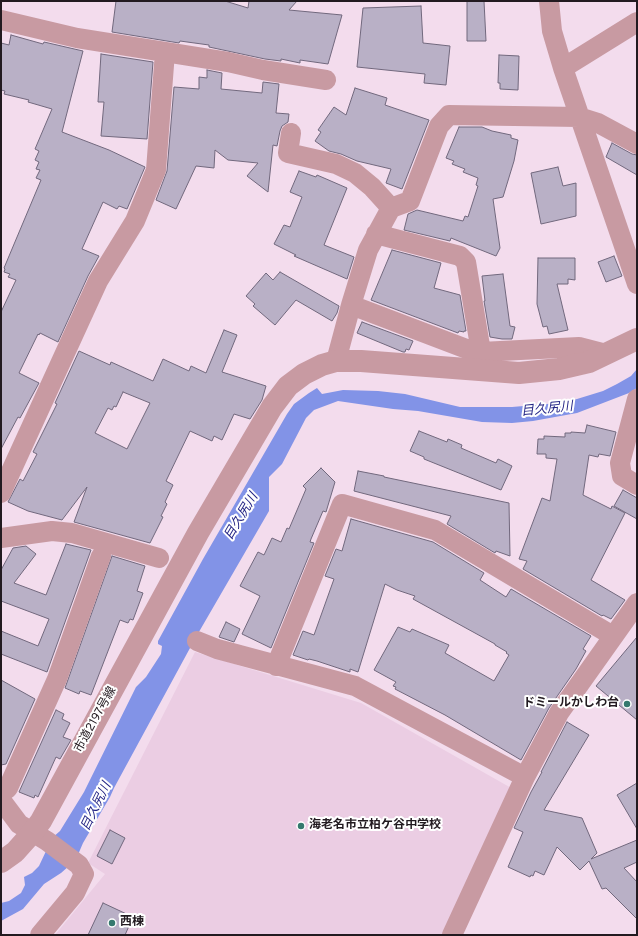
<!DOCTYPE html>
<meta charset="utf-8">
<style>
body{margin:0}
#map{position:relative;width:638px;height:936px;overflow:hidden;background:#f3dced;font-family:Overpass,sans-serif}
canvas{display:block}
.frame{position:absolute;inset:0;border:2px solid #221a20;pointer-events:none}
</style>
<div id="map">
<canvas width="638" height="936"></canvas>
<div class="frame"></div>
</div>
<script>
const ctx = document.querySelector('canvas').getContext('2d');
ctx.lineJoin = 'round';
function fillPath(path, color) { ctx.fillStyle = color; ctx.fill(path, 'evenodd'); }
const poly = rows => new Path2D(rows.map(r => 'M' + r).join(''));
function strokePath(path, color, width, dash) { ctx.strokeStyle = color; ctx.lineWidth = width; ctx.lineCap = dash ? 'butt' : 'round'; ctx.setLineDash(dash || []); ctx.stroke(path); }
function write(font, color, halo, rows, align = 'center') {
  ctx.font = font + ' Overpass,"Noto Sans JP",sans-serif'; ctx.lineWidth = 4; ctx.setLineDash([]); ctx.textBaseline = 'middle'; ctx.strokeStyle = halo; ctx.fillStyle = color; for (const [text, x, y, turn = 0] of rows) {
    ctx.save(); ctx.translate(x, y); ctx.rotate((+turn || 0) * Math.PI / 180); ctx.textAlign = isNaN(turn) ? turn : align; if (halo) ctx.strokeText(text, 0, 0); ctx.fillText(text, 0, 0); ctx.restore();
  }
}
const built = poly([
 [195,652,361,703,513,789,445,935,55,935,105,874,88,863]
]);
const water = poly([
 [637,369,637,388,629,393,577,413,533,421,512,423,482,422,418,411,393,409,338,401,314,410,306,418,282,464,269,477,269,511,196,637,114,788,110,797,83,843,77,857,52,838,60,831,84,792,136,687,146,677,161,654,162,646,158,644,158,641,203,559,287,414,294,404,309,393,317,388,322,394,343,390,378,391,405,394,460,407,512,407,558,403,577,399,603,391,617,384,631,376],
 [47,849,69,866,61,873,44,884,23,909,1,921,1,903,9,901,21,893,25,885,24,877,32,873,39,866]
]);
const building = poly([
 [116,1,225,1,248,8,249,1,297,1,289,10,342,15,328,64,300,60,300,63,281,59,281,61,265,59,209,47,209,45,180,41,179,43,112,32,116,1],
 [467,1,484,1,486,41,467,41,467,1],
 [421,6,423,43,450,46,446,85,424,83,425,74,357,67,363,8,421,6],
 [11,35,43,44,44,42,83,51,62,132,109,150,145,167,127,209,119,206,117,209,103,202,82,249,99,256,88,276,58,342,40,333,39,335,38,334,19,373,39,383,20,418,18,417,1,449,1,312,16,280,8,277,10,274,4,272,5,269,4,268,41,180,36,178,40,170,36,169,39,162,35,160,39,151,35,149,52,109,28,102,29,100,4,94,5,91,1,90,1,43,9,45,11,35],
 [101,54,153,62,147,139,101,136,104,102,98,102,101,54],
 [499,55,519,56,518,90,500,89,500,83,498,83,499,55],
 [207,70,222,73,221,89,262,93,263,82,279,84,276,113,289,114,288,122,282,126,280,131,277,146,273,145,268,192,247,176,258,163,228,160,215,150,214,168,196,166,176,209,156,200,167,171,174,87,199,89,199,77,207,78,207,70],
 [355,88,387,98,385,105,429,120,402,189,386,183,391,169,357,161,341,154,329,151,315,141,321,132,318,130,334,107,346,115,355,88],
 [459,127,482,127,492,131,511,135,511,138,518,140,514,161,503,197,493,199,500,248,496,256,451,238,450,241,404,230,408,214,417,210,463,221,465,216,468,217,478,186,476,185,478,178,463,172,465,169,452,164,454,161,446,158,459,127],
 [612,143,632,154,637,155,637,175,606,157,612,143],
 [558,167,563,186,576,183,576,216,541,224,531,173,558,167],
 [299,171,316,177,317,175,347,188,324,245,354,257,347,279,294,256,296,255,274,244,284,225,290,227,302,197,290,192,299,171],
 [392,250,441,263,434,288,460,295,466,331,464,331,464,332,459,331,458,333,371,300,392,250],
 [614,256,622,276,606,282,598,262,614,256],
 [538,258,575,258,575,280,568,279,568,284,557,284,568,330,549,334,547,326,543,327,537,304,538,258],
 [280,272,339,306,337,313,332,321,296,300,275,325,253,306,255,304,246,296,266,273,273,280,280,272],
 [503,274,510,326,515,327,512,339,502,339,490,337,484,301,485,301,482,276,503,274],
 [362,322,413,341,409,350,406,349,405,352,403,352,357,333,362,322],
 [224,330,237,335,222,372,266,386,262,400,250,419,234,414,222,440,214,436,212,441,190,431,166,481,173,485,165,502,167,504,161,516,163,517,150,543,74,522,87,487,62,520,28,511,8,502,20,479,23,481,37,454,33,452,57,404,55,403,79,351,110,365,111,362,153,381,163,359,189,371,191,366,206,373,224,330],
 [123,392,150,403,127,449,95,433,108,408,112,410,114,406,116,407,123,392],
 [587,425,616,432,610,456,599,454,598,457,589,455,583,495,611,509,612,506,625,513,591,580,625,600,611,619,603,615,602,616,523,569,527,561,519,559,542,498,550,501,557,459,546,458,546,454,537,454,538,439,544,439,544,436,565,437,565,433,571,433,571,432,585,433,587,425],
 [419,431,447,442,448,439,462,445,461,448,496,463,498,459,512,466,501,490,424,459,424,457,410,451,419,431],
 [321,468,335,482,326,512,323,511,311,539,310,542,314,543,271,648,242,634,260,596,240,586,258,552,264,555,272,538,281,542,287,528,289,529,306,489,303,486,321,468],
 [358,471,384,476,384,477,509,503,510,556,496,551,495,553,447,524,451,516,354,491,358,471],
 [623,490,637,498,637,519,614,506,623,490],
 [351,519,433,542,484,573,480,580,506,597,511,589,591,636,583,649,586,651,576,669,549,708,521,760,445,715,395,689,396,687,393,686,396,682,374,670,398,627,410,632,412,629,449,645,445,653,494,681,509,655,506,653,507,652,495,645,495,644,413,599,415,596,397,590,385,584,358,672,350,669,350,672,317,661,309,659,308,660,293,655,303,631,314,635,334,579,325,576,336,549,342,551,351,519],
 [66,544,91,550,47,672,1,654,1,631,38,646,49,619,1,601,1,570,13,548,26,546,36,554,14,583,46,595,66,544],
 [112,556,145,566,137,591,143,593,133,620,130,619,128,623,120,620,91,695,80,691,79,694,65,688,112,556],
 [226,622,240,629,234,642,219,637,226,622],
 [637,637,637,720,596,686,637,637],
 [1,680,35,699,6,764,1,765,1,680],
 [56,710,64,714,62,719,70,723,63,737,71,740,60,759,56,757,38,797,35,795,34,798,19,792,56,710],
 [567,722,589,735,544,810,582,818,597,853,591,859,637,840,637,862,624,868,637,882,637,919,606,888,602,889,589,861,580,870,557,847,544,875,535,871,533,876,531,875,530,877,508,867,523,832,514,828,531,792,542,772,541,772,567,722],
 [637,783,637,829,617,795,637,783],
 [110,830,125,838,112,864,97,856,110,830],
 [103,903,133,917,125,935,88,935,103,903]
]);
const minor = poly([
 [549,1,552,31,563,68,637,284],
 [1,20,77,38,228,62,263,70,326,80],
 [563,68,637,22],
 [291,133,288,153,336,164,355,173,372,187,391,208],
 [376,234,460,256,466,262,481,352],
 [351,305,472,351,481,352,579,347,606,354],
 [336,361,351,305,368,250,391,208,410,201,439,126,449,115,579,117,598,123,637,144],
 [637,399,620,463,622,476,637,485],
 [1,493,98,281,135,221,156,170,165,52],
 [1,538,52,531,72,533,159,558],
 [197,641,217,649,355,686,525,777,452,935],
 [276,666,342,504,435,530,613,636],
 [525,777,559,713,637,603],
 [1,793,8,788,57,679,101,556],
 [1,800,19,824,47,841,79,865,84,874,75,893,40,935]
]);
const tertiary = poly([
 [1,862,15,852,32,833,41,821,198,533,272,407,288,386,304,374,322,365,336,361,361,361,519,373,559,369,589,362,637,339]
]);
const markers = [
 [627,704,4,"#34796e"],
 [301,826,4,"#34796e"],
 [112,923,4,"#34796e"]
];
const poiNames = [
 ["ドミールかしわ台",619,704,"right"],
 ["海老名市立柏ケ谷中学校",309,826],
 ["西棟",120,923]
];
const streetNames = [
 ["市道2197号線",96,720,-61]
];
const waterNames = [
 ["目久尻川",547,410,-6],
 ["目久尻川",242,517,-59],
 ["目久尻川",97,807,-64]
];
fillPath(built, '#ebcde3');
fillPath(water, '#8293e7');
fillPath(building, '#b9b0c6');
strokePath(building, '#71687d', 1);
strokePath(minor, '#c89aa2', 20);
strokePath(tertiary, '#c89aa2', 22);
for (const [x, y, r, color] of markers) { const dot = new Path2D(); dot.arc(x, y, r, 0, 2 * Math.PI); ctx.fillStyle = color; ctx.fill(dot); strokePath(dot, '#fff', 1.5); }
write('bold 12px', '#221a20', '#fff', poiNames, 'left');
write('12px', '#221a20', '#fff', streetNames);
write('italic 13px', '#242585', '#fff', waterNames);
</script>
